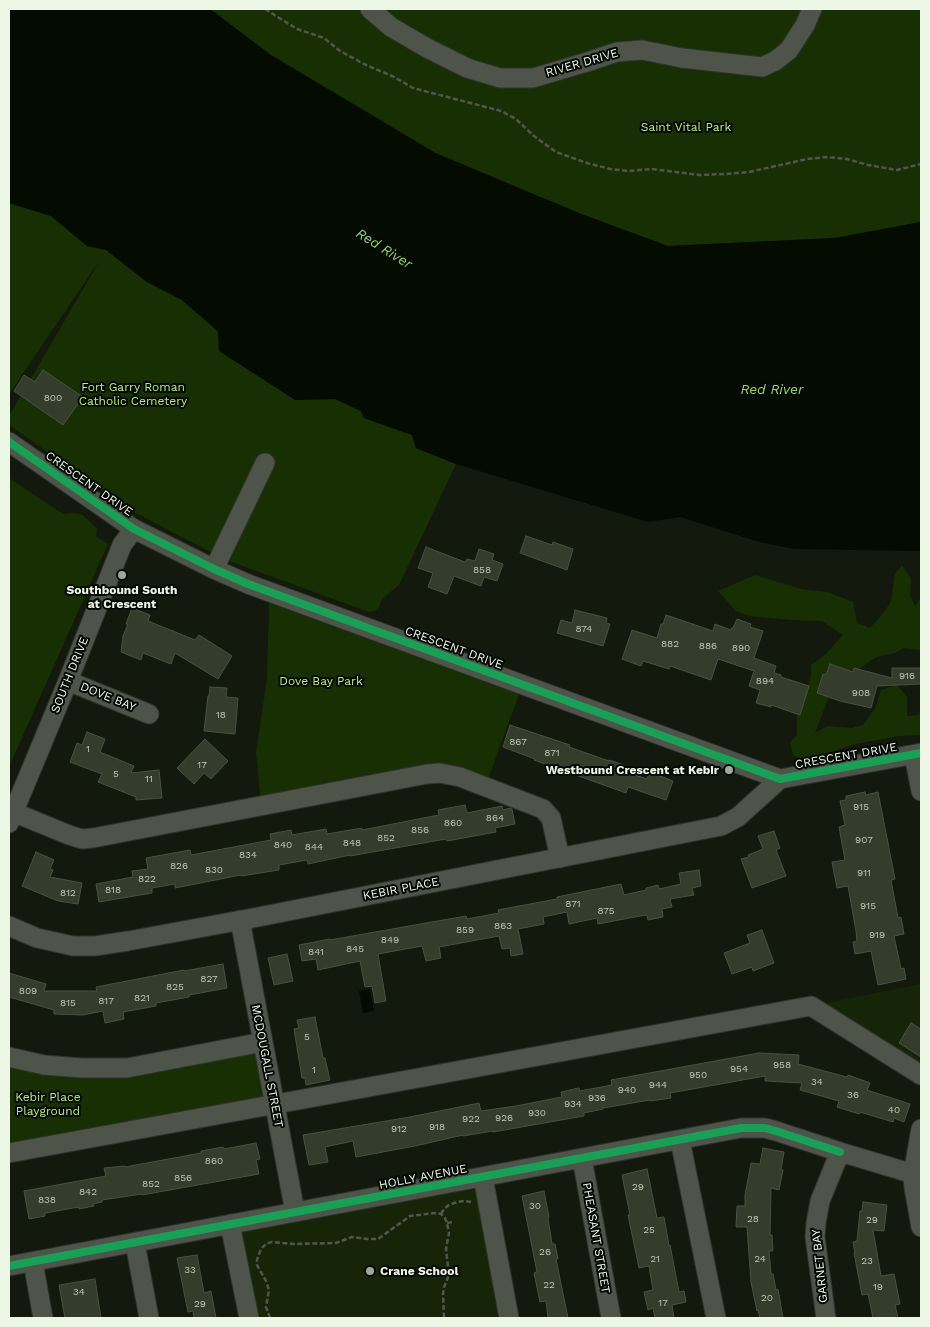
<!DOCTYPE html>
<style>
body{margin:0}
#map{position:relative;width:930px;height:1327px;overflow:hidden;background:#131a0d;font-family:"Work Sans",sans-serif}
canvas{display:block}
.frame{position:absolute;inset:0;border:10px solid #edf7e6;pointer-events:none}
</style>
<div id="map">
<canvas width="930" height="1327"></canvas>
<div class="frame"></div>
</div>
<script>
const ctx = document.querySelector('canvas').getContext('2d');
ctx.lineJoin = 'round';
function fillPath(path, color) { ctx.fillStyle = color; ctx.fill(path, 'evenodd'); }
const poly = rows => new Path2D(rows.map(r => 'M' + r).join(''));
function strokePath(path, color, width, dash) { ctx.strokeStyle = color; ctx.lineWidth = width; ctx.lineCap = dash ? 'butt' : 'round'; ctx.setLineDash(dash || []); ctx.stroke(path); }
function write(font, color, halo, rows, align = 'center') {
  ctx.font = font + ' "Work Sans",sans-serif'; ctx.lineWidth = 4; ctx.setLineDash([]); ctx.textBaseline = 'middle'; ctx.strokeStyle = halo; ctx.fillStyle = color; for (const [text, x, y, turn = 0] of rows) {
    ctx.save(); ctx.translate(x, y); ctx.rotate((+turn || 0) * Math.PI / 180); ctx.textAlign = isNaN(turn) ? turn : align; if (halo) ctx.strokeText(text, 0, 0); ctx.fillText(text, 0, 0); ctx.restore();
  }
}
const built = poly([
 [921,984,921,1075,811,1006],
 [483,1177,509,1318,249,1318,230,1224]
]);
const green = poly([
 [210,9,921,9,921,222,835,238,668,246,581,214,436,153,271,55],
 [9,203,51,216,87,246,106,250,147,282,182,300,295,400,335,399,361,411,364,418,412,435,416,448,456,464,399,585,382,599,379,607,375,611,369,612,226,560,130,510,9,425,9,416,100,260,9,394],
 [9,478,63,514,74,513,83,515,97,529,96,537,108,544,9,767],
 [902,565,911,579,910,595,915,606,921,598,921,650,904,648,895,653,876,657,841,682,830,694,815,733,828,726,852,728,863,725,875,709,881,690,897,685,907,697,907,716,918,715,921,712,921,735,899,736,856,744,818,756,801,759,793,755,790,742,797,735,797,716,805,699,811,675,811,665,826,654,843,635,822,621,791,620,750,616,736,611,718,591,755,575,801,589,827,592,853,602,857,623,870,628,885,611,891,601,895,574],
 [269,602,519,694,487,782,446,766,261,802,256,753,267,679],
 [263,1042,275,1105,9,1150,9,1057,82,1068]
]);
const water = poly([
 [9,9,210,9,271,55,435,153,581,214,668,246,835,238,921,222,921,551,794,549,759,542,680,517,648,522,456,464,416,448,412,435,364,418,361,411,335,399,295,400,219,351,218,331,182,300,147,282,106,250,87,246,51,216,9,203],
 [370,989,374,1011,363,1013,359,991]
]);
const building = poly([
 [43,370,83,397,63,425,14,391,24,375,35,382,43,370],
 [526,536,552,545,553,542,573,549,567,570,520,553,526,536],
 [426,547,465,562,467,559,475,561,479,549,494,554,492,560,503,564,497,581,484,577,481,586,454,576,447,594,428,587,433,573,418,568,426,547],
 [132,608,150,615,148,621,195,640,199,635,232,656,218,679,175,653,171,664,143,653,141,660,121,652,123,636,128,624,126,624,132,608],
 [575,610,607,618,606,623,610,624,603,646,557,633,561,620,572,623,575,610],
 [666,615,713,631,715,624,731,630,732,628,733,628,737,619,751,624,750,627,763,631,754,658,776,666,774,673,781,675,781,677,809,686,800,715,771,705,771,707,756,703,760,690,749,686,754,671,718,659,711,680,670,666,669,669,643,661,641,666,622,659,632,630,657,638,661,624,663,624,666,615],
 [830,664,853,672,854,668,892,678,892,668,921,668,921,684,877,686,871,708,840,701,817,693,823,674,826,675,830,664],
 [210,687,227,688,226,697,238,698,235,734,204,731,208,696,209,696,210,687],
 [510,725,570,745,569,747,609,761,609,760,624,765,623,771,647,779,650,772,673,781,666,800,628,787,626,793,534,760,535,759,503,747,510,725],
 [87,732,105,739,100,752,134,766,131,773,159,770,162,798,136,800,136,797,98,782,102,774,70,762,77,743,82,745,87,732],
 [205,739,228,761,211,779,204,773,194,784,177,768,205,739],
 [865,792,866,795,878,792,895,879,891,880,898,918,901,917,904,934,894,936,901,969,904,968,906,979,878,985,871,951,855,954,853,942,857,941,856,931,848,886,837,888,832,862,845,860,839,827,845,825,840,801,846,800,846,796,865,792],
 [465,805,467,813,502,806,503,810,510,808,512,809,515,824,495,828,496,832,447,841,446,839,350,856,350,855,308,864,307,860,279,865,279,870,241,876,241,875,175,888,175,884,152,888,152,893,99,902,96,884,133,877,132,871,148,869,146,858,190,850,191,855,271,840,270,834,291,830,292,835,326,829,327,834,362,828,362,830,439,815,438,810,465,805],
 [774,831,780,848,776,850,786,876,752,888,741,859,749,857,748,855,763,849,758,836,774,831],
 [36,852,54,860,50,869,53,870,50,877,82,883,78,904,58,901,22,886,36,852],
 [699,870,701,886,692,888,694,895,670,899,672,907,662,909,663,917,648,920,647,915,640,916,598,924,597,918,569,924,567,912,543,917,544,924,518,929,523,954,511,956,510,948,502,949,499,936,439,947,441,958,426,961,422,946,378,954,386,1001,375,1003,372,986,365,987,360,961,318,970,316,959,302,961,299,945,330,939,330,940,466,916,467,919,499,913,498,910,557,899,557,897,621,884,624,895,646,890,646,888,658,885,659,889,681,884,679,873,699,870],
 [762,930,774,963,753,971,752,967,732,974,724,953,750,943,747,935,762,930],
 [287,954,293,981,274,985,268,958,287,954],
 [223,964,227,988,189,995,189,997,156,1003,156,1006,123,1012,124,1019,105,1023,103,1011,83,1015,54,1014,54,1010,9,997,9,973,46,984,44,991,97,991,96,987,184,970,184,971,223,964],
 [315,1017,323,1058,325,1058,330,1080,306,1085,305,1078,302,1078,294,1029,299,1028,297,1020,315,1017],
 [911,1023,921,1029,921,1057,899,1043,911,1023],
 [759,1053,799,1055,798,1064,847,1077,848,1075,870,1083,867,1090,910,1104,904,1122,894,1118,893,1122,860,1112,859,1114,837,1107,839,1101,800,1090,802,1083,765,1081,765,1076,670,1093,671,1098,650,1101,650,1100,603,1108,603,1109,584,1113,584,1116,493,1132,493,1131,463,1136,463,1135,415,1146,356,1157,353,1141,325,1147,328,1162,309,1165,303,1135,410,1117,479,1103,481,1111,516,1106,562,1097,561,1092,579,1088,580,1091,612,1085,611,1080,759,1053],
 [256,1143,260,1159,256,1160,259,1174,142,1195,142,1194,102,1200,102,1202,93,1204,94,1206,79,1209,79,1207,45,1213,45,1216,29,1219,24,1191,106,1176,104,1168,125,1166,125,1167,201,1153,201,1151,223,1147,224,1149,256,1143],
 [763,1148,784,1152,781,1169,783,1170,779,1190,771,1188,770,1235,772,1235,773,1251,769,1251,771,1274,773,1274,776,1290,778,1289,783,1318,760,1318,758,1310,757,1311,751,1282,747,1227,736,1227,737,1206,745,1206,745,1195,751,1163,760,1164,763,1148],
 [647,1169,657,1218,664,1217,669,1246,670,1245,679,1292,684,1291,686,1302,672,1305,674,1318,655,1318,653,1308,648,1310,644,1292,653,1290,649,1266,639,1268,628,1215,630,1215,622,1175,647,1169],
 [544,1191,549,1217,548,1218,552,1244,555,1244,558,1259,556,1259,568,1318,548,1318,546,1301,540,1302,534,1273,537,1272,522,1196,544,1191],
 [863,1202,887,1205,884,1231,873,1230,881,1276,894,1274,900,1304,895,1305,898,1318,873,1318,868,1294,862,1295,854,1253,855,1253,853,1242,857,1241,860,1211,862,1211,863,1202],
 [197,1255,204,1293,211,1291,216,1318,194,1318,193,1311,188,1312,177,1258,197,1255],
 [95,1279,101,1318,65,1318,59,1285,95,1279]
]);
const path = poly([
 [265,9,297,29,324,38,340,51,364,64,392,76,413,88,501,111,516,119,534,136,556,152,587,163,610,169,628,171,652,169,700,175,726,174,749,172,807,159,826,157,847,159,868,165,897,170,921,164],
 [441,1214,444,1209,449,1205,457,1202,464,1201,472,1202],
 [447,1223,454,1222],
 [270,1318,266,1307,269,1290,266,1281,257,1265,257,1260,261,1249,267,1243,272,1242,293,1244,336,1243,352,1237,367,1239,378,1239,410,1216,435,1213,441,1214,445,1218,447,1223,449,1233,446,1249,449,1275,444,1287,443,1294,444,1318]
]);
const minor = poly([
 [370,9,391,27,427,48,467,68,500,78,533,78,587,62,617,52,642,50,682,58,762,67,775,61,789,50,805,25,812,9],
 [9,442,134,529,214,569,248,584,780,779,921,753],
 [214,569,265,463],
 [68,681,149,714],
 [914,755,921,791],
 [13,812,69,835,82,839,93,838,427,774,440,773,460,777,543,809,551,818,560,858],
 [9,823,68,681,122,545,134,529],
 [240,920,295,1212],
 [9,926,37,938,73,946,95,946,128,941,253,918,721,826,738,817,780,779],
 [9,1057,44,1065,82,1068,127,1068,263,1042],
 [921,1129,913,1174,914,1188,921,1227],
 [680,1140,716,1318],
 [9,1153,811,1006,921,1075],
 [582,1158,611,1318],
 [483,1177,509,1318],
 [230,1224,249,1318],
 [135,1243,149,1318],
 [33,1262,43,1318],
 [9,1266,741,1128,765,1128,776,1131,840,1152],
 [826,1318,815,1237,816,1223,820,1201,840,1152,897,1169,913,1174,921,1174]
]);
const cycleway = poly([
 [9,442,134,529,214,569,248,584,780,779,921,753],
 [9,1266,741,1128,765,1128,776,1131,840,1152]
]);
const markers = [
 [122,575,5,"#a1aa9a"],
 [729,770,5,"#a1aa9a"],
 [370,1271,5,"#a1aa9a"]
];
const numberNames = [
 ["800",53,398],
 ["858",482,570],
 ["874",584,629],
 ["882",670,644],
 ["886",708,646],
 ["890",741,648],
 ["916",907,676],
 ["894",765,681],
 ["908",861,693],
 ["18",221,715],
 ["867",518,742],
 ["1",88,749],
 ["871",552,753],
 ["17",202,765],
 ["5",116,774],
 ["11",149,779],
 ["915",861,807],
 ["864",495,818],
 ["860",453,823],
 ["856",420,830],
 ["852",386,838],
 ["907",864,840],
 ["848",352,843],
 ["840",283,845],
 ["844",314,847],
 ["834",248,855],
 ["826",179,866],
 ["830",214,870],
 ["911",864,873],
 ["822",147,879],
 ["818",113,890],
 ["812",68,893],
 ["871",573,904],
 ["915",868,906],
 ["875",606,911],
 ["863",503,926],
 ["859",465,930],
 ["919",877,935],
 ["849",390,940],
 ["845",355,949],
 ["841",316,952],
 ["827",209,979],
 ["825",175,987],
 ["809",28,991],
 ["821",142,998],
 ["817",106,1001],
 ["815",68,1003],
 ["5",307,1037],
 ["958",782,1065],
 ["954",739,1069],
 ["1",314,1070],
 ["950",698,1075],
 ["34",817,1082],
 ["944",658,1085],
 ["940",627,1090],
 ["36",853,1095],
 ["936",597,1098],
 ["934",573,1104],
 ["40",894,1110],
 ["930",537,1113],
 ["926",504,1118],
 ["922",471,1119],
 ["918",437,1127],
 ["912",399,1129],
 ["860",214,1161],
 ["856",183,1178],
 ["852",151,1184],
 ["29",638,1187],
 ["842",88,1192],
 ["838",47,1200],
 ["30",535,1206],
 ["28",753,1219],
 ["29",872,1220],
 ["25",649,1230],
 ["26",545,1252],
 ["21",655,1259],
 ["24",760,1259],
 ["23",867,1261],
 ["33",190,1270],
 ["22",549,1285],
 ["19",878,1287],
 ["34",79,1292],
 ["20",767,1298],
 ["17",663,1303],
 ["29",200,1304]
];
const streetNames = [
 ["RIVER DRIVE",582,63,-16],
 ["CRESCENT DRIVE",89,484,35],
 ["CRESCENT DRIVE",454,648,20],
 ["SOUTH DRIVE",70,675,-68],
 ["DOVE BAY",108,697,22],
 ["CRESCENT DRIVE",846,756,-10],
 ["KEBIR PLACE",401,889,-11],
 ["MCDOUGALL STREET",267,1066,79],
 ["HOLLY AVENUE",423,1177,-11],
 ["PHEASANT STREET",596,1238,80],
 ["GARNET BAY",820,1266,-96]
];
const parkNames = [
 ["Saint Vital Park",686,127],
 ["Fort Garry Roman",133,387],
 ["Catholic Cemetery",133,401],
 ["Dove Bay Park",321,681],
 ["Kebir Place",48,1097],
 ["Playground",48,1111]
];
const poiNames = [
 ["Southbound South",122,590],
 ["at Crescent",122,604],
 ["Westbound Crescent at Kebir",719,770,"right"],
 ["Crane School",380,1271,"left"]
];
const waterNames = [
 ["Red River",384,249,32],
 ["Red River",772,390]
];
fillPath(built, '#162508');
fillPath(green, '#182f03');
fillPath(water, '#040c01');
fillPath(building, '#343d2b');
strokePath(building, '#495045', 1);
strokePath(minor, '#2e342c', 21);
strokePath(path, '#51564d', 2.5, [5, 2.5]);
strokePath(minor, '#4e544a', 19);
strokePath(cycleway, '#1a9f57', 8);
for (const [x, y, r, color] of markers) { const dot = new Path2D(); dot.arc(x, y, r, 0, 2 * Math.PI); ctx.fillStyle = color; ctx.fill(dot); strokePath(dot, '#040802', 2); }
write('10px', '#bfc8b7', null, numberNames);
write('12px', '#edf7e6', '#040802', streetNames);
write('12px', '#b0ef84', '#040802', parkNames);
write('bold 12px', '#edf7e6', '#040802', poiNames);
write('italic 14px', '#96d46a', '#040802', waterNames);
</script>
